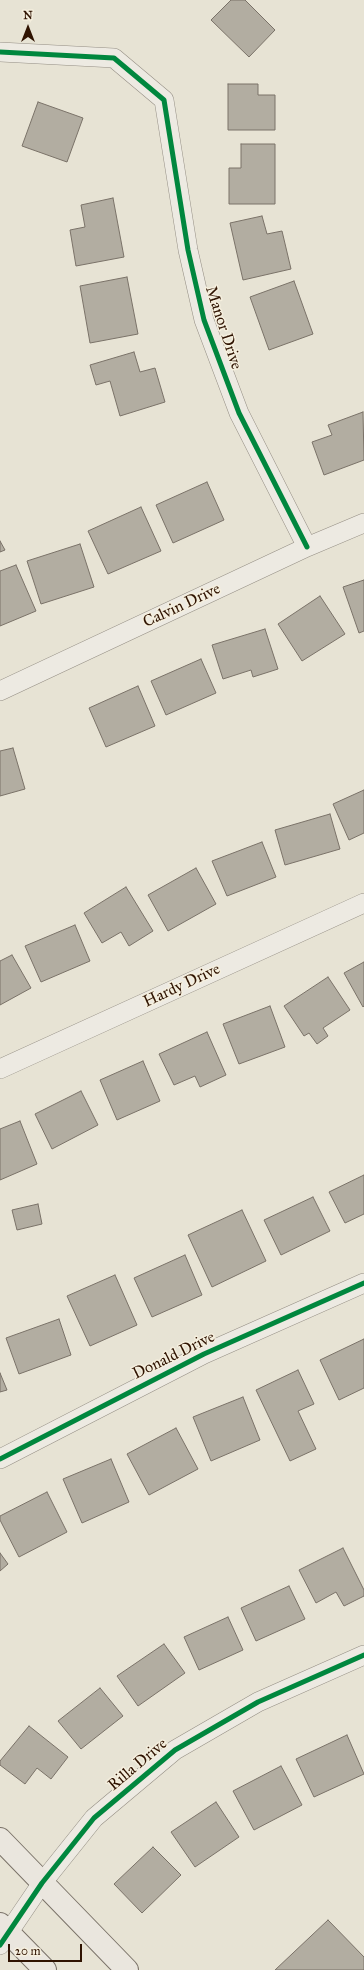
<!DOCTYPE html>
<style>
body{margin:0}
#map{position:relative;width:364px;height:1970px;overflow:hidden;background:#e7e3d4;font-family:"IM FELL Great Primer",serif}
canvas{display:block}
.north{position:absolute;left:8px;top:8px;width:40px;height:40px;-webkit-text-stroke:3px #f5efde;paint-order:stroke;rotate:0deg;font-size:11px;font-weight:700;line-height:16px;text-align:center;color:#2f1301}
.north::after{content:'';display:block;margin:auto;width:14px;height:18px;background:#2f1301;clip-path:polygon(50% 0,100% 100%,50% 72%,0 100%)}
.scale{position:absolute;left:8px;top:1944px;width:74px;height:18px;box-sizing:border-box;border:2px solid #2f1301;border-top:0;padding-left:5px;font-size:12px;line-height:14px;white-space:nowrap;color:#2f1301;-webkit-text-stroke:3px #f5efde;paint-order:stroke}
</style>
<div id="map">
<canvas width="364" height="1970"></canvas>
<div class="north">N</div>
<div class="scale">20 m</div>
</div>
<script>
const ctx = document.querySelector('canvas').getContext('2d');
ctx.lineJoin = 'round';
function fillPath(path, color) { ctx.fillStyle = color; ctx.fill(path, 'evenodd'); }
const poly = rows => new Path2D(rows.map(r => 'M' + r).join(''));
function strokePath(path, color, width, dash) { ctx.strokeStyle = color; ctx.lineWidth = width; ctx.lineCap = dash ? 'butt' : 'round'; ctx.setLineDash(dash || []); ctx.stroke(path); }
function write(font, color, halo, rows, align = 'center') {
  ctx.font = font + ' "IM FELL Great Primer",serif'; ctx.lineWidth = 3; ctx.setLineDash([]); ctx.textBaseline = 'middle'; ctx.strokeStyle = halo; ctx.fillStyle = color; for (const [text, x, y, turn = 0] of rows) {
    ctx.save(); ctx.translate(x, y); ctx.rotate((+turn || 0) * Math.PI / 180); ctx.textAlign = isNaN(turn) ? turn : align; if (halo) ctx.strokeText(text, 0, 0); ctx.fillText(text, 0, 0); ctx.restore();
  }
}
const building = poly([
 [231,0,245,0,275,30,249,57,211,20,231,0],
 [228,84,258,84,258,95,275,95,275,130,228,130,228,84],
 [38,102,83,118,67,162,22,146,38,102],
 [241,144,275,144,275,204,229,204,229,168,241,168,241,144],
 [113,198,124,257,76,266,70,230,85,227,81,205,113,198],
 [262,216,267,234,282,231,291,269,243,280,230,223,262,216],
 [127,277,138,334,90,343,80,286,127,277],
 [294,281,313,334,269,350,250,297,294,281],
 [134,352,140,372,155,368,165,402,120,416,110,381,96,385,90,365,134,352],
 [363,412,364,460,324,475,312,442,332,435,328,425,363,412],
 [207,482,224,520,173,543,156,505,207,482],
 [141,507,161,551,108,574,88,531,141,507],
 [0,541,5,550,0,552,0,541],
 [80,544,94,587,41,604,27,561,80,544],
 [16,565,36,611,0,626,0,571,16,565],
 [364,580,364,631,359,633,343,587,364,580],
 [320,596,345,634,302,661,278,624,320,596],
 [265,629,278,669,253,677,251,670,223,679,212,645,265,629],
 [201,659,216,693,166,715,151,681,201,659],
 [138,686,155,726,106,747,89,708,138,686],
 [13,748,25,789,0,796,0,751,13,748],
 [364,790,364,833,349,840,333,804,364,790],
 [330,814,340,849,285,865,275,830,330,814],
 [262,842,276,877,227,896,212,861,262,842],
 [196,868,216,904,168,931,148,895,196,868],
 [126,887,153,931,129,946,121,932,102,943,84,913,126,887],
 [75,925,90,961,41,982,25,946,75,925],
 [12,955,31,988,0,1005,0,961,12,955],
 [364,962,364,1006,363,1007,344,973,364,962],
 [328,977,350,1010,323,1028,328,1036,317,1044,309,1033,304,1036,284,1006,328,977],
 [270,1006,285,1047,239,1064,223,1024,270,1006],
 [207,1032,226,1075,200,1087,195,1076,174,1085,159,1054,207,1032],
 [143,1061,160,1101,117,1120,100,1080,143,1061],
 [81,1091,98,1125,52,1149,35,1114,81,1091],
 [20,1121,37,1164,0,1180,0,1129,20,1121],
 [364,1175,364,1214,345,1223,329,1192,364,1175],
 [313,1197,330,1231,281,1255,264,1220,313,1197],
 [38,1204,42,1224,17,1230,12,1210,38,1204],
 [242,1210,266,1261,212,1287,188,1235,242,1210],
 [185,1255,202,1295,152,1317,134,1278,185,1255],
 [115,1275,137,1325,90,1346,67,1296,115,1275],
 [59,1319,71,1355,19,1374,6,1338,59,1319],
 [364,1339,364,1388,339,1400,320,1360,364,1339],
 [298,1370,314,1404,298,1411,316,1449,290,1461,256,1390,298,1370],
 [0,1373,7,1390,0,1392,0,1373],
 [243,1397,260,1440,211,1461,193,1417,243,1397],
 [176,1428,198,1469,149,1495,127,1454,176,1428],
 [111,1459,129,1502,82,1523,63,1479,111,1459],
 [47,1492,67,1532,19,1557,0,1520,0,1516,47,1492],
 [343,1548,364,1590,364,1596,344,1606,336,1592,316,1603,299,1570,343,1548],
 [0,1553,8,1564,0,1571,0,1553],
 [289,1586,305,1619,256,1641,241,1608,289,1586],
 [228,1617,243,1650,199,1670,184,1637,228,1617],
 [164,1644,185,1673,138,1706,117,1676,164,1644],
 [100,1688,123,1716,81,1749,58,1721,100,1688],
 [29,1726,68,1757,51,1779,37,1768,25,1784,0,1765,0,1761,29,1726],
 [347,1735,364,1774,314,1797,296,1759,347,1735],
 [281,1766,302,1805,254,1830,233,1791,281,1766],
 [216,1802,239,1837,195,1867,171,1832,216,1802],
 [153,1847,181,1875,142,1913,114,1884,153,1847],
 [328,1920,364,1957,364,1970,275,1970,328,1920]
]);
const minor = poly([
 [0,52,114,58,164,100,188,250,204,320,239,413,307,547],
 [0,691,307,547,364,523],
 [0,1069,364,903],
 [0,1459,204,1354,364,1283],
 [0,1945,42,1883,94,1818,175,1750,258,1702,364,1655]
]);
const primary = poly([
 [0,1839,127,1970],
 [0,1924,45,1970]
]);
const cycleway = poly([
 [0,52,114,58,164,100,188,250,204,320,239,413,307,547],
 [0,1459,204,1354,364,1283],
 [0,1945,42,1883,94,1818,175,1750,258,1702,364,1655]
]);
const streetNames = [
 ["Manor Drive",223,328,72],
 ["Calvin Drive",182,606,-25],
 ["Hardy Drive",182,986,-25],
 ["Donald Drive",174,1356,-26],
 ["Rilla Drive",138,1765,-40]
];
fillPath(building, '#b2ada1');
strokePath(building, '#7a7268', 1);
strokePath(minor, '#948e84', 20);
strokePath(primary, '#7a7268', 24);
strokePath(minor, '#edeae2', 19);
strokePath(primary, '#eae6de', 22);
strokePath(cycleway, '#00873e', 5);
write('16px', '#2f1301', '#f5efde', streetNames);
</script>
